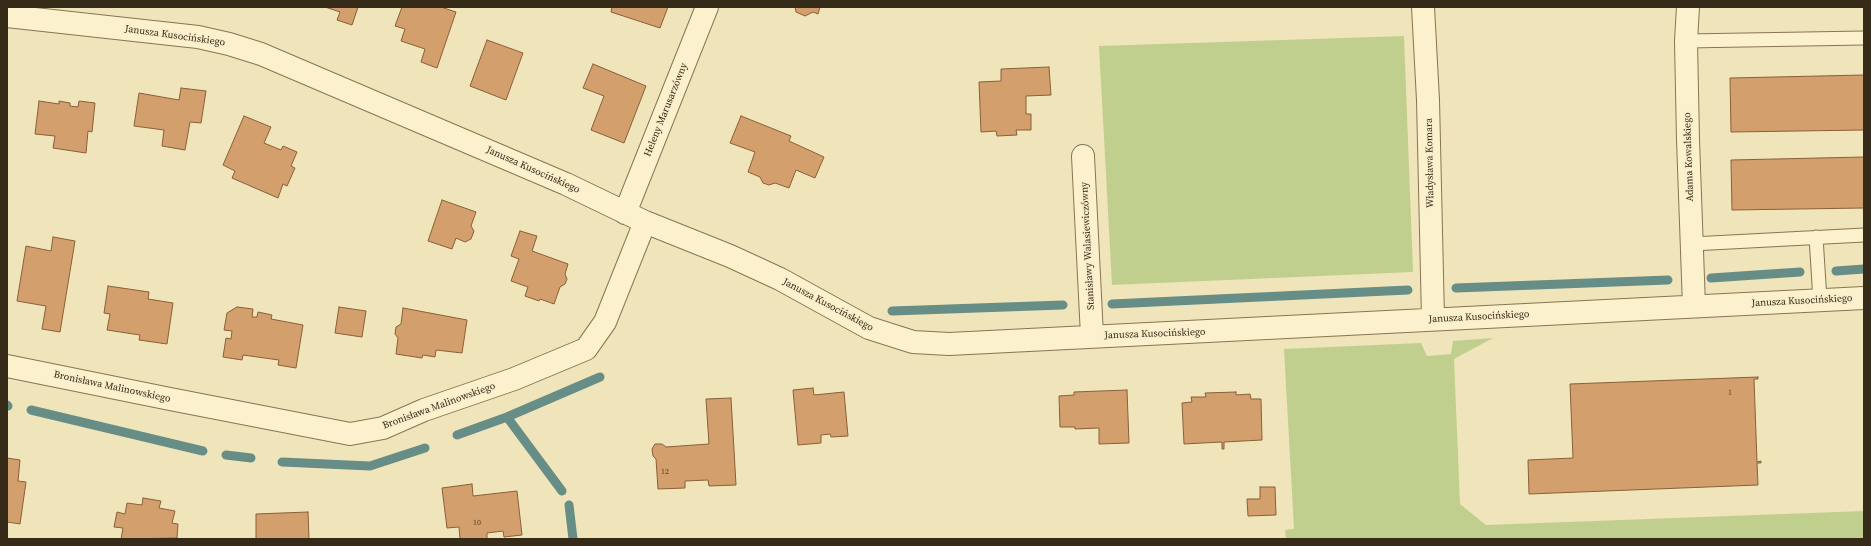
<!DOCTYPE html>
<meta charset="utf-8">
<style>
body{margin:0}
#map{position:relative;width:1871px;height:546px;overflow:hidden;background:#f0e5ba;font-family:"Source Serif 4",serif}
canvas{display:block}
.frame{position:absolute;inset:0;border:8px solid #362a19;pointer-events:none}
</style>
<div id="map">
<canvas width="1871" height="546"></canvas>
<div class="frame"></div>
</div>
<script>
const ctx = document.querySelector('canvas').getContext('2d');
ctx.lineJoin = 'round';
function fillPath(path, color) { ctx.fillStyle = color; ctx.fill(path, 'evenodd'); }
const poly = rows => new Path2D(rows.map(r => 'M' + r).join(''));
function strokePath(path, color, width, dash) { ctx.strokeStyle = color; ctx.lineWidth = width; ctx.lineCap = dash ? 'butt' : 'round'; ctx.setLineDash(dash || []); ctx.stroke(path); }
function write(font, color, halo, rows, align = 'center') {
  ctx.font = font + ' "Source Serif 4",serif'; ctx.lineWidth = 3; ctx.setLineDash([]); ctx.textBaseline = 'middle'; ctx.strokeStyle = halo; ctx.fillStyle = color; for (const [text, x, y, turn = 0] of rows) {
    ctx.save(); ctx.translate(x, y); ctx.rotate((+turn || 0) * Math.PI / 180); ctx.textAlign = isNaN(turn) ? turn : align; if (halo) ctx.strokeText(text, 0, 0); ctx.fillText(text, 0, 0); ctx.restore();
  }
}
const green = poly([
 [1404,36,1413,272,1112,285,1099,46],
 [1493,338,1454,359,1460,504,1486,525,1864,511,1864,539,1286,539,1285,530,1294,529,1284,349,1421,343,1427,356,1451,354,1453,341]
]);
const stream = poly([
 [1836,271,1864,269],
 [1711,278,1800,272],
 [1456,288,1668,280],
 [1112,304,1408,290],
 [892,311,1063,305],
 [7,405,8,406],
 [31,410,203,451],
 [507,417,562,491],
 [457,435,507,417,600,377],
 [226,455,251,458],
 [282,462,370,466,425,448],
 [569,505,573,539]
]);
const building = poly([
 [325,7,358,7,352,25,337,20,340,12,325,7],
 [402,7,441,7,456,12,437,68,421,62,425,49,401,41,405,29,395,26,402,7],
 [612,7,668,7,660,28,611,12,612,7],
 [795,7,820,7,818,14,813,12,805,16,796,12,795,7],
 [487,40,523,53,506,100,470,86,487,40],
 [593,64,646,86,624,143,591,130,604,96,583,88,593,64],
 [1049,67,1051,95,1026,96,1026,114,1031,114,1031,130,1016,130,1017,135,997,136,996,131,981,132,979,82,1001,81,1001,69,1049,67],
 [1864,75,1864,130,1731,132,1730,78,1864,75],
 [181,88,206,91,201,123,190,122,185,150,162,146,164,130,134,126,139,93,179,100,181,88],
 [39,101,59,104,59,101,70,103,70,106,78,107,79,101,95,103,92,132,88,131,86,153,53,148,55,136,35,134,39,101],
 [244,116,271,127,264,143,281,150,283,146,297,152,291,166,295,168,287,186,283,184,278,198,232,178,235,171,223,165,244,116],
 [741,116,791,136,789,141,824,157,815,178,796,170,789,188,775,183,769,185,763,183,760,177,748,172,755,152,730,143,741,116],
 [1864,157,1864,208,1732,210,1731,160,1864,157],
 [442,200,476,212,471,226,474,231,471,239,465,242,456,238,452,249,428,241,442,200],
 [520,231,537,236,532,251,568,264,565,274,567,279,565,284,560,287,554,304,540,299,539,301,525,296,528,287,511,281,519,259,511,256,520,231],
 [53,237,75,241,60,332,42,329,46,306,17,301,26,246,51,251,53,237],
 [108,286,149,292,148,299,173,303,167,344,139,340,140,335,107,330,110,314,104,313,108,286],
 [237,307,253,309,252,317,257,317,258,312,272,315,271,319,303,325,296,368,278,365,279,360,243,355,242,360,223,357,226,338,231,339,232,331,224,330,227,313,237,307],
 [339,307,366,311,362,337,335,333,339,307],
 [403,308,467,320,462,353,436,350,435,357,423,355,422,358,396,354,398,338,395,334,396,327,401,324,403,308],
 [1758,377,1758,379,1754,379,1757,462,1761,461,1761,463,1757,463,1758,485,1529,494,1528,460,1573,458,1570,384,1758,377],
 [813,388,814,395,844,392,848,436,831,437,830,434,821,435,821,443,798,445,793,390,813,388],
 [1127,390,1129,443,1099,444,1099,428,1075,429,1075,427,1060,427,1059,396,1074,395,1074,392,1127,390],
 [1236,392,1236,395,1250,394,1251,399,1261,399,1262,440,1224,442,1224,449,1222,449,1222,442,1184,444,1182,403,1192,402,1191,397,1206,397,1205,393,1236,392],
 [731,398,736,485,709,486,708,480,685,481,685,488,658,489,656,459,653,456,652,449,655,444,662,444,666,447,709,444,706,399,731,398],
 [7,458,20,460,18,481,26,482,20,524,7,522,7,458],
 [472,484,473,496,517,491,522,535,504,537,503,531,487,533,487,539,460,539,459,527,447,528,442,488,472,484],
 [1260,487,1275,487,1276,515,1248,516,1247,499,1260,499,1260,487],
 [143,498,161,501,159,508,175,511,172,523,178,524,177,538,121,539,123,528,114,527,117,512,125,514,127,503,142,505,143,498],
 [308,512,309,539,256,539,256,514,308,512]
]);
const service = poly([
 [1686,41,1864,38],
 [1816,237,1820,300],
 [1692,244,1864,235]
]);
const minor = poly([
 [1423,7,1428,100,1433,319],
 [1688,7,1686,41,1688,140,1694,306],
 [7,16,198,37,229,44,261,54,566,184,645,222,730,256,780,279,869,328,913,342,949,344,1864,298],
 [1083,156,1092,336],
 [625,213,707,7],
 [7,366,170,399,350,434,383,428,424,410,514,379,586,349,605,322,645,222]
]);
const numberNames = [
 ["1",1730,393],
 ["12",665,472],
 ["10",477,523]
];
const streetNames = [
 ["Janusza Kusocińskiego",175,36,8],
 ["Heleny Marusarzówny",666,110,-68],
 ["Adama Kowalskiego",1689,157,-92],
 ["Władysława Komara",1430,163,-91],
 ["Janusza Kusocińskiego",533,170,24],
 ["Stanisławy Walasiewiczówny",1088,246,-93],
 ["Janusza Kusocińskiego",1802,301,-3],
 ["Janusza Kusocińskiego",828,305,28],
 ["Janusza Kusocińskiego",1479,317,-3],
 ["Janusza Kusocińskiego",1155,334,-2],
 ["Bronisława Malinowskiego",112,387,12],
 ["Bronisława Malinowskiego",439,406,-20]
];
fillPath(green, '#c1cf8e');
strokePath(stream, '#668e87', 9);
fillPath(building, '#d29f6d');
strokePath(building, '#895f38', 1);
strokePath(service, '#887453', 15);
strokePath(minor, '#887453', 24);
strokePath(service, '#fbf1cd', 13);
strokePath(minor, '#fbf1cd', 22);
write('8px', '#5d472e', null, numberNames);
write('10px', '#362a19', '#f8eeca', streetNames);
</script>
